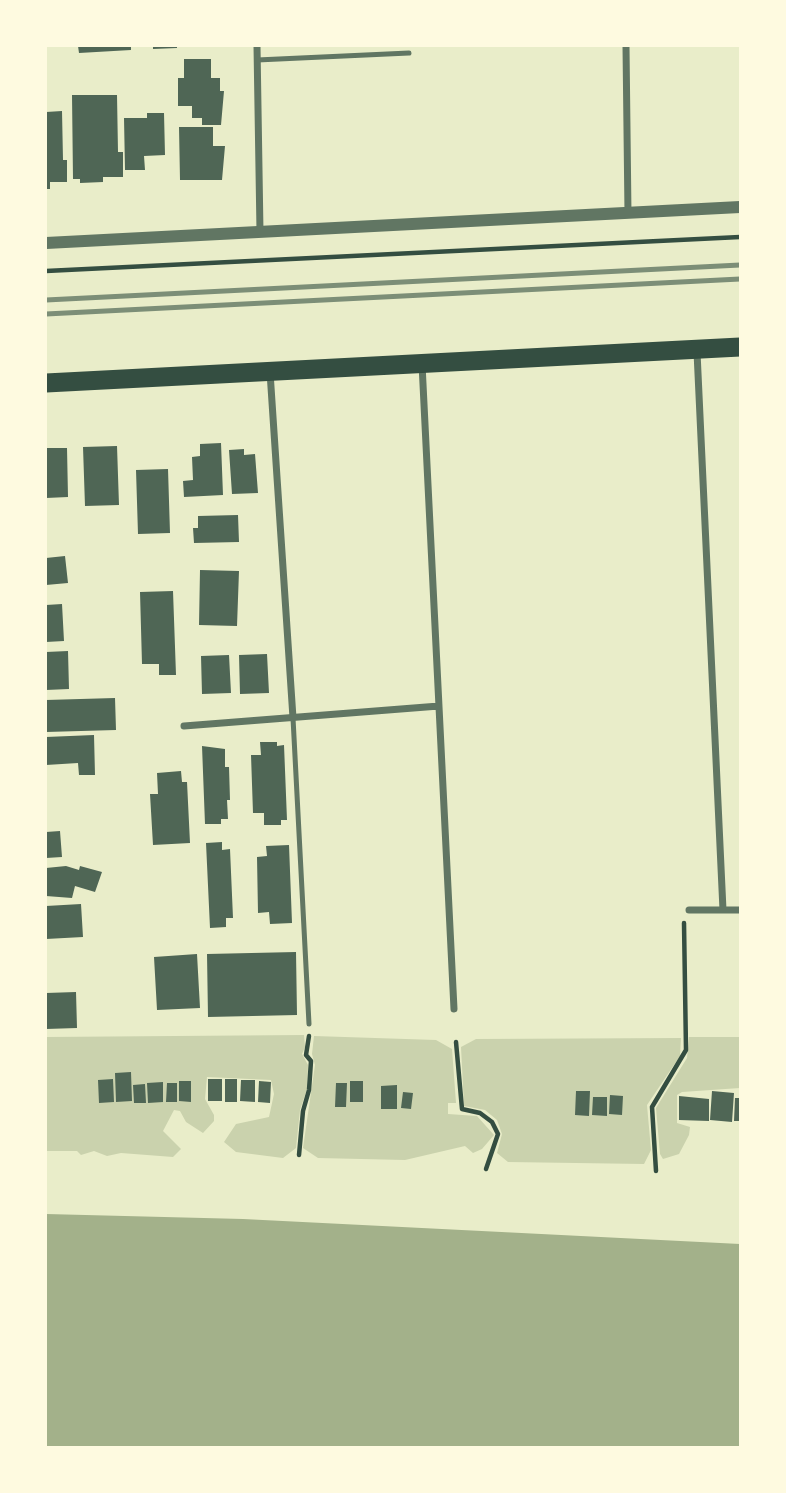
<!DOCTYPE html>
<style>
body{margin:0}
#map{position:relative;width:786px;height:1493px;overflow:hidden;background:#e9edc9;font-family:Ubuntu,sans-serif}
canvas{display:block}
.frame{position:absolute;inset:0;border:47px solid #fefae0;pointer-events:none}
</style>
<div id="map">
<canvas width="786" height="1493"></canvas>
<div class="frame"></div>
</div>
<script>
const ctx = document.querySelector('canvas').getContext('2d');
ctx.lineJoin = 'round';
function fillPath(path, color) { ctx.fillStyle = color; ctx.fill(path, 'evenodd'); }
const poly = rows => new Path2D(rows.map(r => 'M' + r).join(''));
function strokePath(path, color, width, dash) { ctx.strokeStyle = color; ctx.lineWidth = width; ctx.lineCap = dash ? 'butt' : 'round'; ctx.setLineDash(dash || []); ctx.stroke(path); }
const green = poly([
 [304,1035,305,1047,302,1054,308,1065,307,1089,300,1110,296,1148,283,1158,236,1152,224,1142,236,1124,269,1117,274,1094,271,1080,207,1077,205,1099,214,1115,214,1121,203,1133,186,1122,180,1111,174,1110,163,1131,181,1149,173,1157,121,1153,107,1156,94,1151,81,1155,77,1151,46,1151,46,1037],
 [314,1036,436,1040,452,1049,456,1103,448,1103,448,1114,477,1116,494,1135,482,1149,473,1153,465,1146,405,1160,318,1158,303,1148,315,1065,312,1054],
 [689,1037,740,1037,740,1088,682,1092,677,1095,677,1123,690,1127,689,1135,679,1154,663,1159,660,1154,656,1108,687,1058],
 [681,1038,680,1056,647,1105,651,1150,644,1164,508,1162,497,1153,502,1134,497,1120,485,1110,464,1106,461,1047,476,1039]
]);
const water = poly([
 [46,1214,243,1219,740,1244,740,1447,46,1447]
]);
const building = poly([
 [78,46,131,46,131,50,79,53],
 [153,46,177,46,177,48,153,49],
 [184,59,211,59,211,78,220,78,220,91,224,91,221,125,202,125,202,118,192,118,192,106,178,106,178,78,184,78],
 [72,95,117,95,118,152,123,152,123,177,103,177,103,182,80,183,80,179,73,179],
 [62,111,63,160,67,160,67,182,50,182,50,189,46,189,46,112],
 [147,113,164,113,165,155,144,156,145,170,125,170,124,118,147,118],
 [179,127,213,127,213,146,225,146,222,180,180,180],
 [221,443,223,495,184,497,183,481,193,480,192,457,200,456,200,444],
 [117,446,119,505,85,506,83,447],
 [46,448,67,448,68,497,46,498],
 [244,449,244,455,255,454,258,493,232,494,229,450],
 [168,469,170,533,138,534,136,470],
 [238,515,239,542,194,543,193,528,198,528,198,516],
 [65,556,68,583,46,585,46,558],
 [200,570,239,571,237,626,199,625],
 [173,591,176,675,159,675,159,664,142,664,140,592],
 [62,604,64,641,46,642,46,605],
 [68,651,69,689,46,690,46,652],
 [267,654,269,693,240,694,239,655],
 [229,655,231,693,202,694,201,656],
 [115,698,116,730,46,732,46,700],
 [94,735,95,775,79,775,78,763,46,765,46,737],
 [260,742,277,742,277,746,284,745,287,820,281,820,281,825,264,825,264,813,253,813,251,755,261,755],
 [202,746,225,749,225,767,229,767,230,800,227,800,228,819,221,819,221,824,205,824],
 [181,771,182,782,187,782,190,843,153,845,150,794,158,794,157,773],
 [60,831,62,857,46,858,46,832],
 [222,842,222,850,230,849,233,918,226,918,226,927,210,928,206,843],
 [289,845,292,923,270,924,269,912,258,913,257,857,267,856,266,846],
 [66,866,79,870,80,866,102,872,95,892,75,886,72,898,46,896,46,868],
 [81,904,83,937,46,939,46,906],
 [296,952,297,1015,208,1017,207,954],
 [197,954,200,1008,157,1010,154,957],
 [76,992,77,1028,46,1029,46,993],
 [131,1072,132,1101,116,1102,115,1073],
 [113,1079,114,1102,99,1103,98,1080],
 [208,1079,222,1079,222,1101,208,1101],
 [225,1079,237,1079,237,1102,225,1102],
 [241,1080,255,1080,255,1102,240,1101],
 [179,1081,191,1081,191,1102,179,1101],
 [259,1081,271,1082,270,1103,258,1102],
 [350,1081,363,1081,363,1102,350,1102],
 [163,1082,163,1102,148,1103,147,1083],
 [167,1083,177,1083,177,1102,166,1102],
 [336,1083,347,1083,346,1107,335,1107],
 [145,1084,146,1103,134,1103,133,1085],
 [397,1085,397,1109,381,1109,381,1086],
 [576,1091,590,1091,589,1116,575,1115],
 [712,1091,734,1093,732,1122,710,1120],
 [403,1092,413,1093,411,1109,401,1108],
 [610,1095,623,1096,622,1115,609,1114],
 [679,1096,709,1099,709,1121,679,1120],
 [593,1097,607,1097,607,1116,592,1115],
 [735,1098,740,1098,740,1121,734,1121]
]);
const path = poly([
 [46,271,740,237],
 [456,1042,462,1109,480,1113,492,1122,498,1134,486,1169],
 [299,1155,303,1111,309,1090,311,1061,306,1055,309,1036],
 [656,1171,652,1107,686,1050,684,923]
]);
const service = poly([
 [257,60,409,53],
 [293,718,309,1024]
]);
const minor = poly([
 [257,46,260,232],
 [626,46,628,214],
 [697,352,723,910],
 [422,364,454,1009],
 [270,372,293,718],
 [184,726,439,706],
 [689,910,740,910]
]);
const tertiary = poly([
 [46,243,740,207]
]);
const trunk = poly([
 [46,383,740,347]
]);
const rail = poly([
 [46,300,740,265],
 [46,314,740,279]
]);
fillPath(green, '#cad2ad');
fillPath(water, '#a3b18a');
fillPath(building, '#4f6655');
strokePath(path, '#344e41', 4.5);
strokePath(service, '#617663', 5);
strokePath(minor, '#617663', 7);
strokePath(tertiary, '#617663', 12);
strokePath(trunk, '#344e41', 19);
strokePath(rail, '#7c8e77', 5);
</script>
